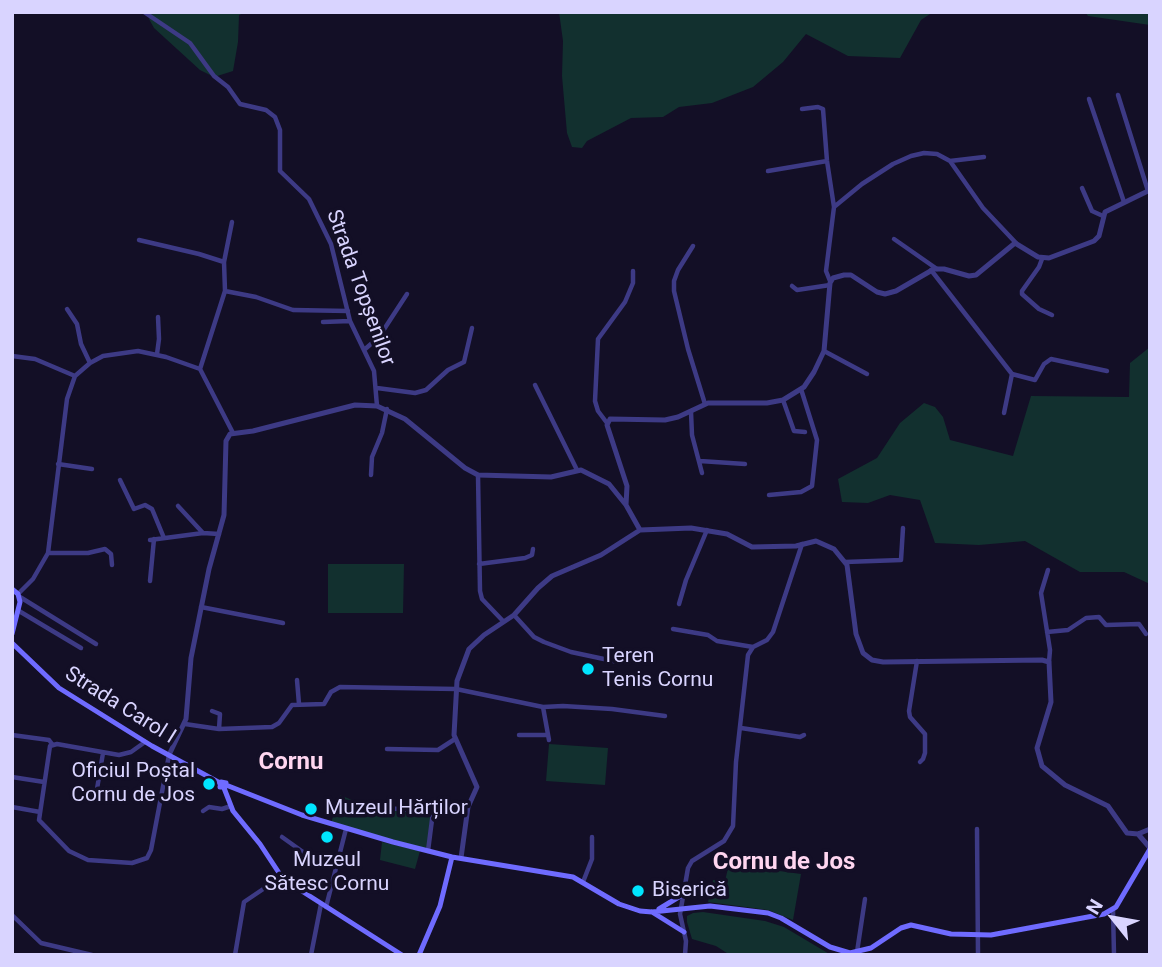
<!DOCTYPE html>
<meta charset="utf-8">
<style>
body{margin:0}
#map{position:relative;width:1162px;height:967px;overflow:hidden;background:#130f26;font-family:Roboto,sans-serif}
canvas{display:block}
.frame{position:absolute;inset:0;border:14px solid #d9d4ff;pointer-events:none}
.north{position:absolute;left:1078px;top:883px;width:70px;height:70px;-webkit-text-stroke:5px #130f26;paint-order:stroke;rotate:301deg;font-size:19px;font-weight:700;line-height:28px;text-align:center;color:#d9d4ff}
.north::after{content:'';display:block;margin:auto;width:24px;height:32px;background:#d9d4ff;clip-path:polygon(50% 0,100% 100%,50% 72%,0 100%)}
</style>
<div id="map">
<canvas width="1162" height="967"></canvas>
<div class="frame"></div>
<div class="north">N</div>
</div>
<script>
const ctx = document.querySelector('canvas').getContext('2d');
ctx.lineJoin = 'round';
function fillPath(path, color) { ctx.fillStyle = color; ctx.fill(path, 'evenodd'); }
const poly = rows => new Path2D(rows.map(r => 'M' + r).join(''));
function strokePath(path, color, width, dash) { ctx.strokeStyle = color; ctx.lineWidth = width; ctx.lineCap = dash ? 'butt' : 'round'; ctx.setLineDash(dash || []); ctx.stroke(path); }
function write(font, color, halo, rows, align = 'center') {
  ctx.font = font + ' Roboto,sans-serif'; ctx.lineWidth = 7; ctx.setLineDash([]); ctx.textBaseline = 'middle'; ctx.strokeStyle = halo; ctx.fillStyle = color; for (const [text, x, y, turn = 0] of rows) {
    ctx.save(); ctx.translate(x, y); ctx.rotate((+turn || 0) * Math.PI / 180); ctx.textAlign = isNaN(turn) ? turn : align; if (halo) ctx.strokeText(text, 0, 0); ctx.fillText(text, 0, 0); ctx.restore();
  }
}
const green = poly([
 [151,12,246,12,239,15,238,42,233,71,214,77,200,70,154,28,149,19],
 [559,12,933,12,921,20,900,58,848,56,806,34,783,62,753,87,712,103,679,107,663,117,631,118,587,141,582,148,572,147,567,133,562,76,563,41],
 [1085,12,1150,12,1150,25,1088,16],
 [1150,347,1150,584,1124,572,1080,572,1025,541,979,545,935,543,920,500,890,495,868,503,842,502,838,479,877,458,900,423,924,403,935,407,943,417,950,440,1013,456,1031,396,1129,397,1130,363],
 [328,564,404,564,403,613,328,613],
 [549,744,608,748,605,785,546,781],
 [340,795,371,808,431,814,427,849,331,823],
 [382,842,420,851,415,869,380,860],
 [729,864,801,874,793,920,768,910,708,902,713,880,725,881],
 [703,912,765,921,784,927,831,955,730,955,716,946,692,939,687,922,687,916,693,913]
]);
const minor = poly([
 [144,12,190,43,214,76,228,87,240,104,266,110,275,117,280,130,280,171,309,199,331,244,350,321,374,371,377,406],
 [1118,95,1148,191],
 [1089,99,1124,202],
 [802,109,818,107,823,109,827,161,834,207,826,271,830,281],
 [950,161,984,157],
 [768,171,827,161],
 [1082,188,1092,211,1103,216],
 [834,207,862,184,893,164,911,156,924,153,937,154,950,161,983,208,1016,243],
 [894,239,937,269],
 [139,240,199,254,224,262],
 [693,246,678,270,674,281,674,291,688,349,705,404],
 [1042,259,1039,267,1022,291,1022,294,1039,309,1052,315],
 [931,270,1012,374,1035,380,1044,364,1051,359,1107,371],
 [792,286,797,290,830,285],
 [225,291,256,297,293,310,348,311],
 [67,309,77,324,81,344,90,363],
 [323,322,350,321],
 [364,350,379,337,407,294],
 [824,351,867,374],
 [157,354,159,339,158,317],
 [12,356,35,359,75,376],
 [200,369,225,291,224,262,232,222],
 [535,385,577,470],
 [377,388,415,393,426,390,448,370,464,362,472,328],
 [783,400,794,431,805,432],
 [691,412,692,435,702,473],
 [1004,413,1012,374],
 [607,423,598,411,595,401,598,339,625,302,633,283,633,271],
 [700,461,745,464],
 [58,464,92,469],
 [371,475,372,457,382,433,387,409],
 [478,475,480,591,482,599,503,621],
 [120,480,134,509,145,505,152,509,164,538],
 [769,495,801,492,812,486,817,440,801,389],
 [178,506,203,533],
 [150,540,203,533,219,534],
 [48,553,88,553,105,549,111,554,112,565],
 [845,562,901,560,903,528],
 [479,564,525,558,532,555,533,549],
 [1048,570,1041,593,1050,650,1049,662],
 [150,581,154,539],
 [18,594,33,579,48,553,67,399,75,376,90,363,103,356,138,351,166,357,200,369,233,433],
 [20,597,96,644],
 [679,604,686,580,707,530],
 [201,607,283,623],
 [19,611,81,648],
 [514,615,534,637,544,642,571,652,618,662],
 [673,629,708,635,717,641,753,647],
 [1047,632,1068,630,1086,618,1099,617,1106,625,1139,624,1146,634],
 [917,661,909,711,910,717,925,734,925,753,923,759,920,762],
 [297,680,299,704],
 [543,707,549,740],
 [212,711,220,714,219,729],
 [185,724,219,729,272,727,279,723,292,705,324,704,331,692,340,687,456,689,543,707,563,706,612,709,665,716],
 [741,728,800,737,804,735],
 [12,735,49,740,52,744],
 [519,735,548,735],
 [145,742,131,752,119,755,57,744,50,746,39,820,69,851,88,860,132,863,147,858,151,850,169,755],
 [387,749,438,750,455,739],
 [12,777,44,782],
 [97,789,103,753],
 [12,807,40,812],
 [387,808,433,812,428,851],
 [203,811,209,807,222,809,231,806],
 [977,829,978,955],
 [282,837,303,852,338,864],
 [583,882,592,859,592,837],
 [326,907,346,829],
 [1113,909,1114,955],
 [12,915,41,943,92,955],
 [857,952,865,899],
 [235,955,244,902,281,877],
 [311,955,321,904],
 [685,955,686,941,680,914,688,868,692,861,724,841,733,826,736,762,748,655,753,647,767,640,773,632,802,544]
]);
const tertiary = poly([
 [640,530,626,505,627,486,607,425,610,419,665,420,678,417,708,403,767,403,783,400,804,387,814,372,824,351,830,283,833,278,844,275,851,275,877,292,885,294,896,291,934,269,944,269,969,276,976,275,1015,243,1038,257,1049,258,1094,241,1099,236,1105,212,1150,190],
 [169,755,186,719,191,658,209,569,224,515,226,441,230,434,253,431,355,405,377,406,405,419,465,468,478,475,551,477,581,470,609,484,626,505],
 [1138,834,1150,848],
 [461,858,468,807,477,787,454,735,457,681,469,649,484,635,514,615,538,588,552,576,601,555,640,530,691,528,727,534,752,547,796,546,816,541,834,549,847,565,856,634,863,653,872,660,883,662,1042,660,1049,662,1051,702,1037,748,1042,766,1065,785,1108,806,1127,833,1138,834,1150,829]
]);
const secondary = poly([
 [12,589,18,594,20,602,12,634],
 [12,643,59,688,152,746,220,783],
 [221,782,226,783,225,787,220,787,221,782],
 [226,785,302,815,393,842,452,857,573,877,619,904,640,911,652,912,710,906,768,913,781,918,830,947,850,953,871,948,901,928,911,925,951,934,991,935,1104,914,1116,907,1150,849],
 [224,788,233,811,260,844,283,879,402,955],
 [659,909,682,895],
 [652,912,684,932],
 [419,955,440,906,452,857]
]);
const markers = [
 [588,669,7,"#00e5ff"],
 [209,784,7,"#00e5ff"],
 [311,809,7,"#00e5ff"],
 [327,837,7,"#00e5ff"],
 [638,891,7,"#00e5ff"]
];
const streetNames = [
 ["Strada Topșenilor",360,288,70],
 ["Strada Carol I",120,706,32]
];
const poiNames = [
 ["Teren",602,657],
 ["Tenis Cornu",602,681],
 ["Oficiul Poștal",195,772,"right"],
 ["Cornu de Jos",195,796,"right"],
 ["Muzeul Hărților",325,809],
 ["Muzeul",327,861,"center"],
 ["Sătesc Cornu",327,885,"center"],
 ["Biserică",652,891]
];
const quarterNames = [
 ["Cornu",291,763],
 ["Cornu de Jos",784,863]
];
fillPath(green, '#12302f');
strokePath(minor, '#3d3a85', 4.5);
strokePath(tertiary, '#3d3a85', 5);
strokePath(secondary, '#6f6bff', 5);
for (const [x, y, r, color] of markers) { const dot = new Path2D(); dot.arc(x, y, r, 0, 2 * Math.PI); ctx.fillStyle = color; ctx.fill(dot); strokePath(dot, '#130f26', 2.5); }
write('21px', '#d9d4ff', '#130f26', streetNames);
write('21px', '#d9d4ff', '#130f26', poiNames, 'left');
write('bold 24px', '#ffd6f0', '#130f26', quarterNames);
</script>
